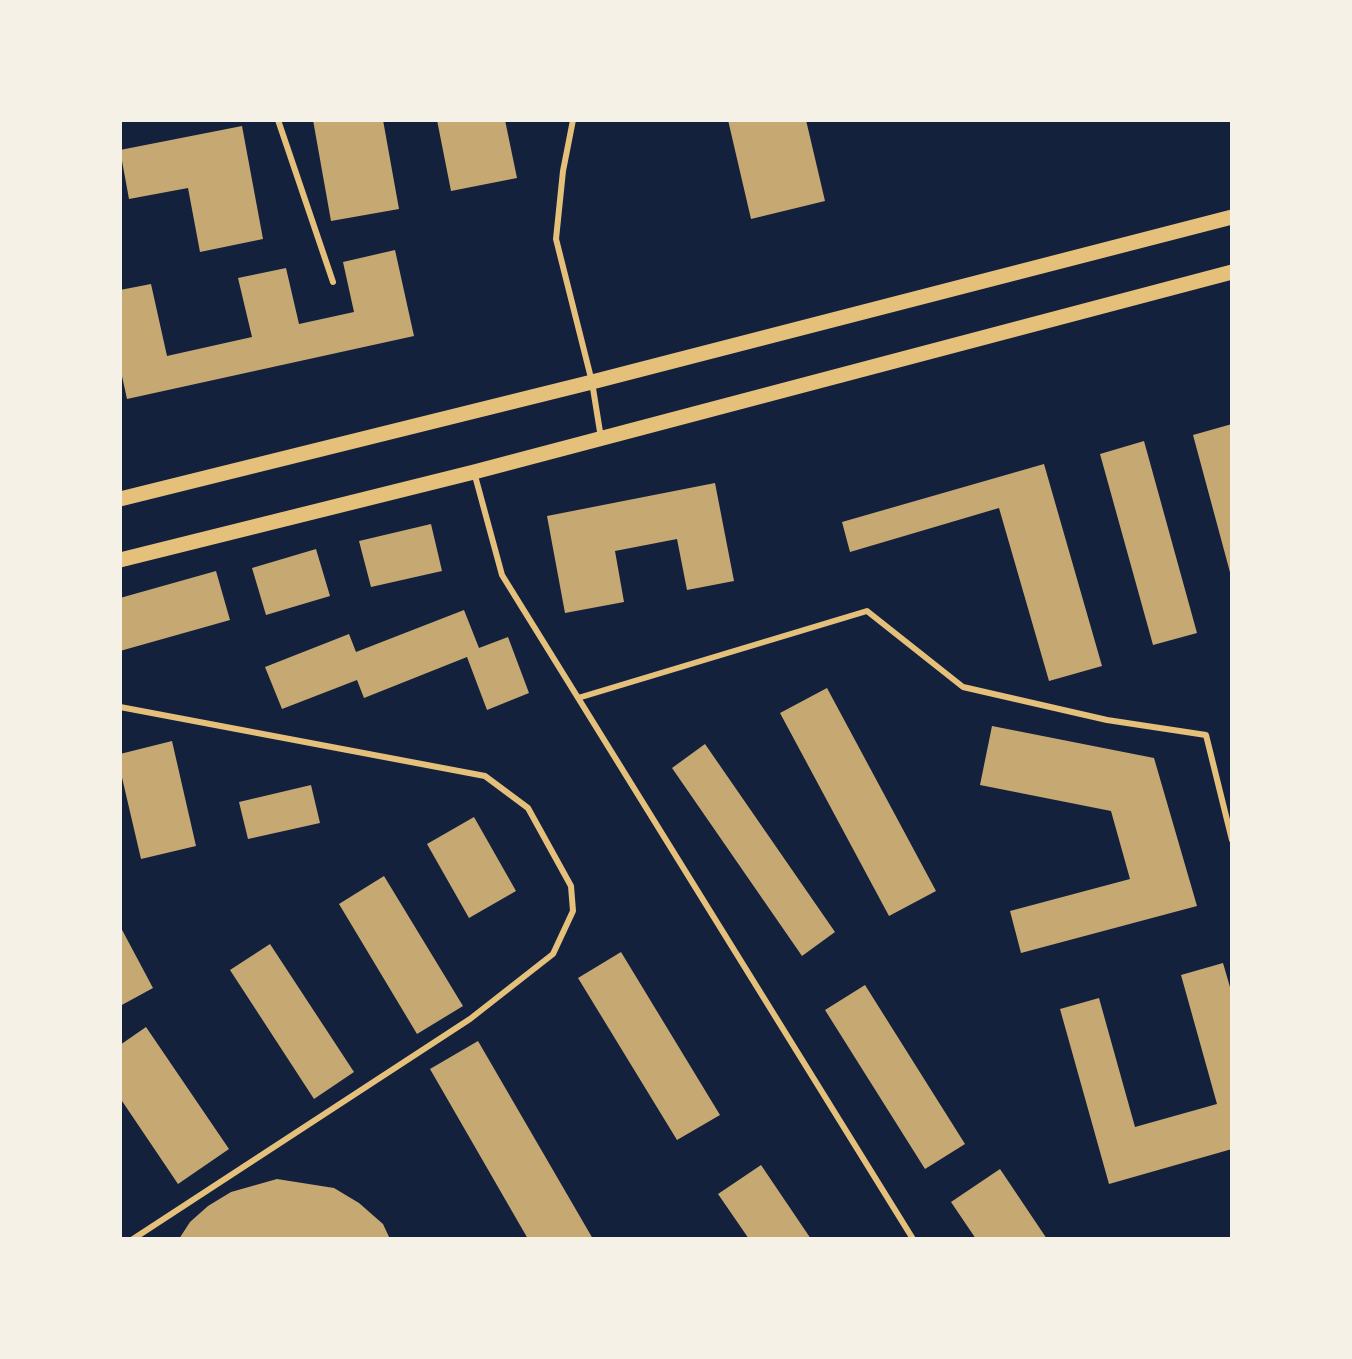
<!DOCTYPE html>
<style>
body{margin:0}
#map{position:relative;width:1352px;height:1359px;overflow:hidden;background:#14213d;font-family:Commissioner,sans-serif}
canvas{display:block}
.frame{position:absolute;inset:0;border:122px solid #f6f1e7;pointer-events:none}
</style>
<div id="map">
<canvas width="1352" height="1359"></canvas>
<div class="frame"></div>
</div>
<script>
const ctx = document.querySelector('canvas').getContext('2d');
ctx.lineJoin = 'round';
function fillPath(path, color) { ctx.fillStyle = color; ctx.fill(path, 'evenodd'); }
const poly = rows => new Path2D(rows.map(r => 'M' + r).join(''));
function strokePath(path, color, width, dash) { ctx.strokeStyle = color; ctx.lineWidth = width; ctx.lineCap = dash ? 'butt' : 'round'; ctx.setLineDash(dash || []); ctx.stroke(path); }
const building = poly([
 [313,120,383,120,399,209,331,221],
 [437,120,505,120,517,178,451,191],
 [728,120,806,120,825,201,751,219],
 [242,126,263,239,200,252,188,188,129,199,120,150],
 [395,250,414,336,127,399,120,367,120,290,151,284,167,356,252,337,238,278,286,268,299,324,354,312,343,262],
 [1232,424,1232,576,1231,576,1193,435],
 [1144,441,1197,633,1153,645,1100,454],
 [1044,464,1102,666,1049,681,999,508,850,552,842,522],
 [715,483,734,581,687,590,677,539,615,551,624,602,565,613,547,516],
 [431,524,442,571,371,587,359,541],
 [316,549,330,596,266,615,252,568],
 [216,571,230,620,120,651,120,598],
 [464,610,479,648,508,637,529,693,487,710,467,657,364,698,357,680,282,709,265,667,349,634,356,652],
 [827,688,936,891,889,916,780,713],
 [992,726,1154,758,1197,906,1021,953,1010,911,1130,879,1111,811,980,785],
 [172,741,196,846,141,859,120,769,120,754],
 [705,744,835,932,802,956,672,768],
 [311,785,320,823,248,839,239,802],
 [474,817,516,891,469,918,427,844],
 [384,876,463,1006,417,1034,339,904],
 [120,926,153,988,120,1006],
 [270,944,354,1072,314,1099,230,970],
 [621,952,720,1115,677,1140,578,978],
 [1223,963,1232,994,1232,1149,1109,1184,1060,1009,1099,998,1135,1127,1217,1104,1181,975],
 [865,985,965,1144,925,1169,825,1010],
 [146,1027,229,1149,178,1184,120,1098,120,1045],
 [478,1041,593,1239,528,1239,430,1069],
 [761,1165,811,1239,749,1239,718,1194],
 [1000,1169,1047,1239,976,1239,951,1202],
 [277,1179,334,1188,359,1203,383,1224,390,1239,179,1239,190,1222,208,1206,231,1192]
]);
const minor = poly([
 [278,120,333,282],
 [573,120,563,171,556,239,592,382,601,438],
 [474,472,502,575,913,1239],
 [578,698,867,611,963,687,1107,720,1206,735,1232,840],
 [120,707,485,776,528,808,571,886,573,911,553,954,470,1019,133,1239]
]);
const primary = poly([
 [120,499,592,382,1232,217],
 [120,560,474,472,1232,272]
]);
fillPath(building, '#c6a872');
strokePath(minor, '#e5c07b', 6);
strokePath(primary, '#e5c07b', 15);
</script>
